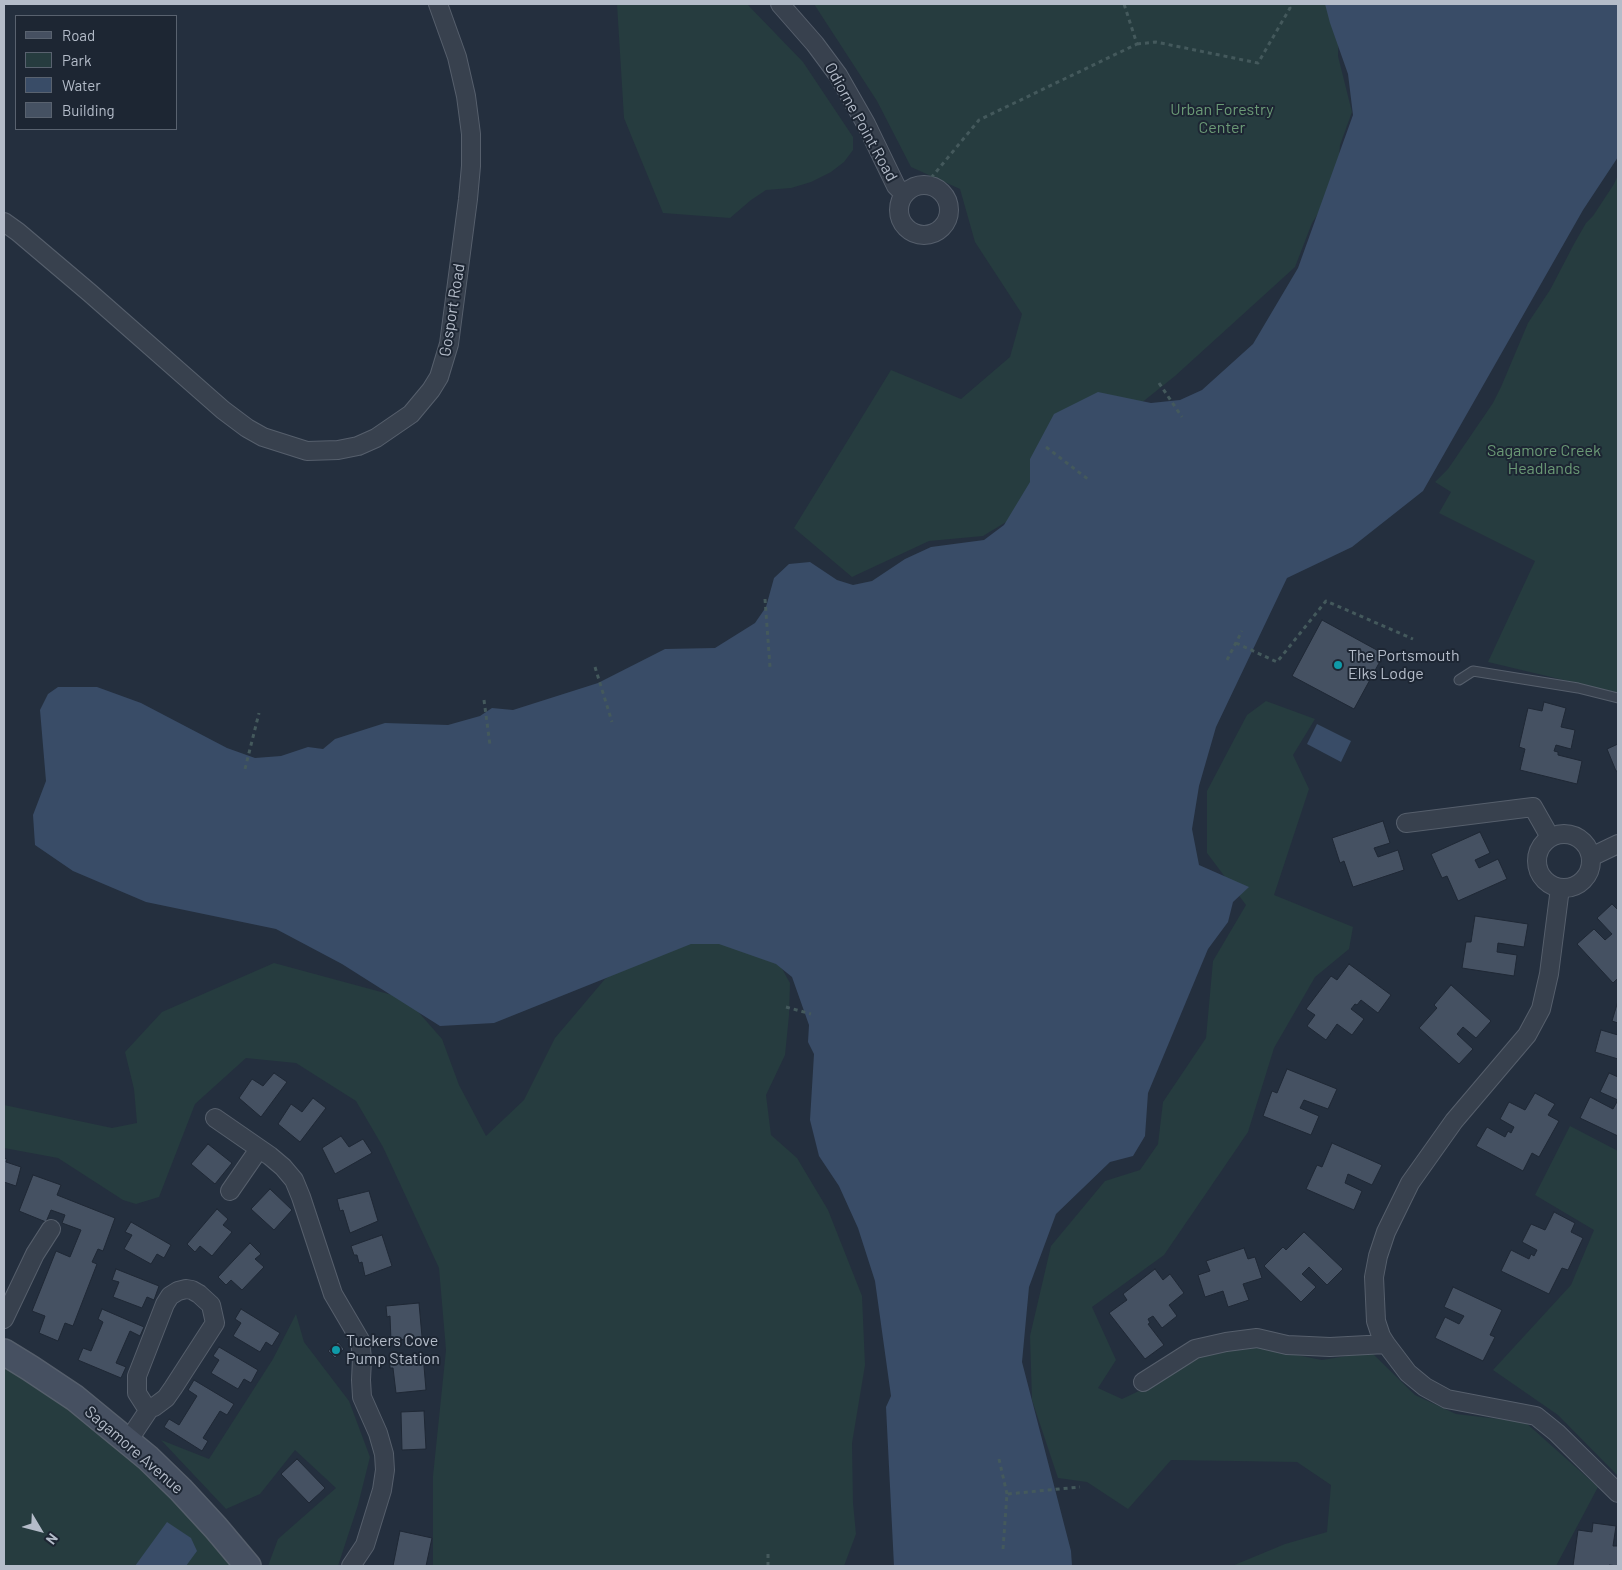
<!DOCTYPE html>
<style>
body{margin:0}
#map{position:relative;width:1622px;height:1570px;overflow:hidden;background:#242f3e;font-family:Barlow,sans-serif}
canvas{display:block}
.frame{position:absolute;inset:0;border:5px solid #b4bcc9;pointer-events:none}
.legend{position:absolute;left:15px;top:15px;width:162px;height:115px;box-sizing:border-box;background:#1d2633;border:1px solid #59626f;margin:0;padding:6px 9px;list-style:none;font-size:15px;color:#b4bcc9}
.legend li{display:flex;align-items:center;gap:10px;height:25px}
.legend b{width:25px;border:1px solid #59626f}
.north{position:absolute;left:15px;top:1505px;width:50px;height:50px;-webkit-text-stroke:4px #1d2633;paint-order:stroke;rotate:127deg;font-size:14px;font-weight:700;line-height:20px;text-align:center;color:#b4bcc9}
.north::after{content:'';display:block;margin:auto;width:18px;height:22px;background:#b4bcc9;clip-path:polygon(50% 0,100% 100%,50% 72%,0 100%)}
</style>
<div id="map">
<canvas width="1622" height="1570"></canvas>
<div class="frame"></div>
<ul class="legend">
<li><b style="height:6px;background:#465061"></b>Road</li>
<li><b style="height:14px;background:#263c3f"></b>Park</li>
<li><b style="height:14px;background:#394c67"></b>Water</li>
<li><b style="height:14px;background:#455162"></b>Building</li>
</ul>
<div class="north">N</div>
</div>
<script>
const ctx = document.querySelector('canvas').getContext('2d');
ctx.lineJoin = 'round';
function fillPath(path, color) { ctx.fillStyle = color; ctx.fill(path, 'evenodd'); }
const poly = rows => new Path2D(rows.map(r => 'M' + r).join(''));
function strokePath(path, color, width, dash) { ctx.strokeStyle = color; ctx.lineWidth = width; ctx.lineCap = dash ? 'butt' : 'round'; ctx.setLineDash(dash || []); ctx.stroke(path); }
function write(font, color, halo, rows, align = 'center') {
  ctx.font = font + ' Barlow,sans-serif'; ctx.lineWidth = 4; ctx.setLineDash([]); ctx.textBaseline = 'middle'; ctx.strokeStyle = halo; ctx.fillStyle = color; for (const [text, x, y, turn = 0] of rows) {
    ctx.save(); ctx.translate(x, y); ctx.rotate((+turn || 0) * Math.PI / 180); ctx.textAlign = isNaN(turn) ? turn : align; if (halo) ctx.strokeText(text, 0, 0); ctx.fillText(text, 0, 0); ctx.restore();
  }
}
const green = poly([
 [617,4,747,4,803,62,853,137,853,150,844,162,831,172,811,182,791,188,766,190,751,200,730,218,663,213,624,118],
 [814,4,1335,4,1339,20,1338,56,1352,112,1340,145,1337,177,1319,212,1312,223,1295,267,1175,376,1125,416,1011,519,983,536,929,541,852,577,794,528,891,370,961,399,1010,357,1022,314,975,242,960,189,911,167,877,101],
 [1618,175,1618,693,1488,662,1535,561,1439,513,1451,492,1435,482,1448,469,1493,403,1501,387,1528,323,1550,290,1574,244,1586,223,1593,216,1614,184],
 [1266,701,1315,719,1293,755,1309,789,1274,895,1353,927,1349,949,1315,977,1274,1048,1248,1132,1164,1255,1092,1307,1116,1360,1098,1388,1122,1399,1158,1382,1198,1355,1256,1347,1322,1360,1371,1352,1415,1395,1456,1414,1525,1422,1598,1487,1556,1566,1232,1566,1285,1544,1327,1532,1331,1485,1297,1462,1171,1460,1128,1509,1087,1482,1058,1478,1032,1400,1030,1336,1051,1246,1105,1181,1140,1170,1158,1144,1163,1102,1206,1038,1213,961,1246,905,1207,853,1207,791,1247,715],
 [676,937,772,951,790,983,789,1015,785,1055,766,1095,771,1135,797,1158,828,1210,862,1296,865,1365,852,1443,853,1503,856,1534,844,1566,433,1566,433,1476,446,1350,439,1268,383,1147,356,1101,296,1063,246,1058,195,1104,159,1197,136,1204,123,1200,58,1158,4,1148,4,1105,112,1128,137,1123,134,1089,125,1052,162,1012,274,963,407,999,442,1039,459,1085,486,1136,524,1100,555,1038,605,979],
 [1570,1126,1618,1151,1618,1476,1558,1415,1493,1370,1571,1285,1594,1230,1535,1195],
 [296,1314,304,1342,349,1401,370,1457,358,1505,338,1566,268,1566,278,1539,336,1488,295,1450,260,1494,226,1509,161,1440,209,1459,273,1359],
 [4,1365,101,1427,184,1509,231,1566,4,1566]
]);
const water = poly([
 [1325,4,1618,4,1618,157,1583,210,1423,491,1352,547,1287,578,1216,727,1199,786,1192,829,1199,865,1249,887,1233,902,1228,922,1208,949,1148,1093,1145,1136,1133,1156,1110,1162,1056,1214,1029,1287,1022,1362,1071,1551,1072,1566,894,1566,886,1407,891,1396,875,1281,858,1228,839,1186,819,1156,810,1120,814,1054,808,1042,809,1025,792,977,776,964,719,944,691,944,494,1023,440,1026,342,964,276,929,146,902,73,871,35,845,33,815,46,781,40,710,48,694,58,687,97,687,141,703,227,748,255,758,281,756,308,747,323,749,335,739,385,723,448,725,480,716,492,708,513,710,598,683,665,649,715,648,755,623,766,607,774,578,789,564,810,562,837,580,853,585,872,581,905,559,931,547,984,540,1004,525,1030,482,1030,459,1054,414,1098,392,1151,403,1180,400,1202,390,1253,344,1298,268,1353,115,1348,74,1330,23],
 [1317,724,1351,741,1341,762,1307,744],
 [167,1522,191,1538,197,1551,186,1566,135,1566]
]);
const building = poly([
 [1322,620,1384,654,1354,709,1292,676,1322,620],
 [1544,702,1566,708,1561,727,1575,730,1571,749,1556,745,1554,751,1558,752,1558,755,1582,761,1577,784,1520,770,1525,749,1519,747,1528,708,1542,711,1544,702],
 [1618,744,1618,771,1616,771,1607,749,1618,744],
 [1383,821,1390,843,1374,848,1378,857,1398,850,1404,870,1353,887,1344,861,1340,863,1332,838,1383,821],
 [1480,832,1490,853,1475,860,1479,868,1498,859,1507,879,1458,901,1447,876,1442,878,1431,854,1480,832],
 [1612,904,1618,910,1618,978,1613,983,1577,944,1594,929,1605,940,1612,934,1597,918,1612,904],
 [1475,916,1528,924,1524,947,1498,943,1497,952,1517,955,1514,976,1462,968,1466,942,1471,942,1475,916],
 [1349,964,1391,995,1378,1013,1361,1000,1357,1005,1355,1004,1351,1009,1364,1019,1352,1035,1337,1024,1326,1040,1307,1026,1315,1015,1306,1009,1331,976,1337,980,1349,964],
 [1451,985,1491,1021,1476,1038,1463,1027,1457,1034,1473,1049,1459,1064,1419,1028,1437,1008,1434,1005,1451,985],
 [1618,1001,1618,1023,1612,1021,1618,1001],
 [1601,1030,1618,1035,1618,1059,1595,1052,1601,1030],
 [1287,1069,1337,1089,1328,1109,1304,1100,1300,1108,1319,1116,1311,1135,1263,1116,1272,1091,1277,1093,1287,1069],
 [274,1073,287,1082,261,1117,239,1098,252,1079,263,1086,274,1073],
 [1609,1073,1618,1077,1618,1136,1580,1118,1590,1097,1613,1109,1618,1100,1600,1092,1609,1073],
 [1535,1093,1555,1104,1548,1115,1559,1121,1539,1157,1532,1153,1523,1171,1476,1146,1487,1127,1505,1137,1508,1131,1511,1133,1514,1127,1500,1119,1509,1102,1525,1110,1535,1093],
 [313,1098,326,1108,300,1142,278,1124,291,1104,302,1112,313,1098],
 [341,1136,349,1147,363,1139,372,1153,335,1174,322,1148,341,1136],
 [1332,1143,1382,1165,1372,1185,1348,1174,1345,1183,1362,1191,1354,1210,1306,1189,1317,1165,1322,1167,1332,1143],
 [208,1144,232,1163,215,1184,191,1164,208,1144],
 [4,1158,7,1159,6,1162,21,1167,16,1186,4,1182,4,1158],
 [33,1175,61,1185,57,1195,115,1218,103,1251,98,1249,92,1262,97,1264,73,1326,65,1323,58,1341,39,1333,45,1316,32,1311,56,1251,70,1257,81,1230,62,1223,65,1215,51,1210,46,1222,19,1211,33,1175],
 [270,1189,292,1210,274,1230,251,1209,270,1189],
 [369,1191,378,1221,350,1233,343,1210,340,1211,337,1199,369,1191],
 [217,1209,228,1219,223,1225,232,1232,212,1256,200,1246,195,1252,187,1244,217,1209],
 [1554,1212,1575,1223,1571,1232,1583,1238,1568,1270,1562,1268,1549,1294,1501,1271,1511,1250,1529,1259,1531,1254,1534,1256,1537,1250,1522,1242,1531,1224,1545,1230,1554,1212],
 [131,1222,171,1245,164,1258,157,1254,151,1264,124,1249,132,1235,125,1232,131,1222],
 [1304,1232,1343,1269,1327,1285,1309,1267,1302,1274,1316,1287,1301,1302,1264,1266,1283,1247,1286,1250,1304,1232],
 [382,1235,392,1266,365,1276,362,1262,359,1263,357,1255,354,1255,351,1246,382,1235],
 [250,1243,261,1254,255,1259,264,1267,242,1290,231,1280,226,1285,218,1277,250,1243],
 [1244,1248,1248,1259,1255,1257,1262,1278,1243,1284,1249,1300,1228,1307,1223,1291,1205,1297,1198,1275,1210,1271,1206,1261,1244,1248],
 [116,1269,159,1286,154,1300,147,1297,142,1308,113,1297,119,1282,112,1280,116,1269],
 [1155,1269,1163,1280,1170,1274,1184,1293,1169,1305,1177,1316,1162,1328,1153,1316,1148,1319,1150,1323,1148,1324,1164,1345,1145,1359,1109,1313,1127,1300,1123,1294,1155,1269],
 [1453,1287,1502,1310,1490,1335,1495,1337,1483,1361,1435,1338,1445,1317,1459,1324,1464,1316,1444,1307,1453,1287],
 [419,1303,422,1337,391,1341,390,1316,387,1317,386,1306,419,1303],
 [102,1309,144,1327,140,1336,130,1331,116,1363,126,1367,121,1378,78,1360,83,1348,91,1351,103,1322,98,1319,102,1309],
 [241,1309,280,1333,272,1346,266,1342,260,1352,233,1336,241,1323,235,1319,241,1309],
 [338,1342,344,1349,335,1358,328,1351,338,1342],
 [219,1347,258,1370,251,1383,244,1379,238,1389,211,1373,219,1360,213,1356,219,1347],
 [423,1354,426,1390,396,1393,393,1368,390,1368,390,1356,423,1354],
 [194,1380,234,1404,227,1415,220,1411,203,1438,208,1441,202,1451,164,1427,169,1419,179,1425,197,1396,188,1390,194,1380],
 [424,1411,426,1449,402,1450,401,1412,424,1411],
 [297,1459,325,1488,309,1503,281,1474,297,1459],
 [1593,1523,1616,1526,1613,1546,1618,1546,1618,1566,1609,1565,1609,1566,1573,1566,1578,1530,1592,1532,1593,1523],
 [400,1531,432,1538,426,1566,393,1566,400,1531]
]);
const path = poly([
 [1137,44,1156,42,1258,63,1290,8,1289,4],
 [926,184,979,120,1137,44,1124,4],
 [1159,383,1182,417],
 [1046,447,1089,480],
 [765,599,770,667],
 [1236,643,1277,662,1326,601,1413,639],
 [1227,660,1242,631],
 [595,667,612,722],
 [484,700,490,745],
 [245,769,259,713],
 [786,1007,811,1014],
 [999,1459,1007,1494],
 [1003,1549,1007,1494,1080,1487],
 [768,1554,768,1566]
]);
const service = poly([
 [1459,680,1473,671,1578,688,1618,698]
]);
const minor = poly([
 [780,4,815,44,838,75,866,124,896,186,904,194],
 '899 210a25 25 0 1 1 50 0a25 25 0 1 1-50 0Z',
 [4,222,18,232,90,293,223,410,247,428,263,437,307,451,338,450,358,446,376,438,411,414,431,390,439,377,449,344,468,199,471,166,471,134,466,96,457,57,438,4],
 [1406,823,1533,807,1550,837],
 '1537 861a27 27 0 1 1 54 0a27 27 0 1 1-54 0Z',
 [1591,857,1618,844],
 [1560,888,1549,974,1541,1009,1527,1035,1454,1121,1410,1183,1386,1232,1378,1256,1374,1277,1376,1321,1381,1336,1386,1344,1408,1373,1425,1387,1447,1399,1536,1416,1557,1433,1618,1493],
 [215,1118,270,1156,283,1167,294,1180,301,1197,333,1294,360,1340,362,1359,361,1380,362,1397,378,1433,384,1454,385,1470,382,1490,365,1545,351,1566],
 [230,1191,259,1149],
 [4,1319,35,1254,51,1229],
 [1143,1382,1195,1349,1226,1342,1257,1338,1287,1345,1330,1347,1386,1344],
 [128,1441,150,1408,154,1407,166,1398,173,1388,215,1323,211,1305,199,1294,192,1290,186,1289,178,1291,170,1296,165,1304,137,1376,137,1393,144,1404,150,1408]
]);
const secondary = poly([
 [4,1352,30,1368,75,1398,148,1458,181,1490,216,1528,248,1566]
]);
const markers = [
 [1338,665,5,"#0f9aa8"],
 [336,1350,5,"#0f9aa8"]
];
const parkNames = [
 ["Urban Forestry",1222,110],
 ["Center",1222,128],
 ["Sagamore Creek",1544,451],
 ["Headlands",1544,469]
];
const streetNames = [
 ["Odiorne Point Road",861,122,61],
 ["Gosport Road",452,310,-81],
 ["Sagamore Avenue",134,1450,41]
];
const poiNames = [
 ["The Portsmouth",1348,656],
 ["Elks Lodge",1348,674],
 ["Tuckers Cove",346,1341],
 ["Pump Station",346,1359]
];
fillPath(green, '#263c3f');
fillPath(water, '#394c67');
fillPath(building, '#455162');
strokePath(building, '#1f2835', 1);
strokePath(service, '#565f6c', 11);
strokePath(minor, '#565f6c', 20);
strokePath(secondary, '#565f6c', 28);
strokePath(path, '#44595c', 3, [4, 4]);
strokePath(service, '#38414e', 9);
strokePath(minor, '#38414e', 18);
strokePath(secondary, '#465061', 25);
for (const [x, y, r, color] of markers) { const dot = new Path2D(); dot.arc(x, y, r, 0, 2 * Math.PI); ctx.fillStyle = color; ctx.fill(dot); strokePath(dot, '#1d2633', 2); }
write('16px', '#6b9a76', '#1d2633', parkNames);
write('16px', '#b4bcc9', '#1d2633', streetNames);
write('16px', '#b4bcc9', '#1d2633', poiNames, 'left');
</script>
